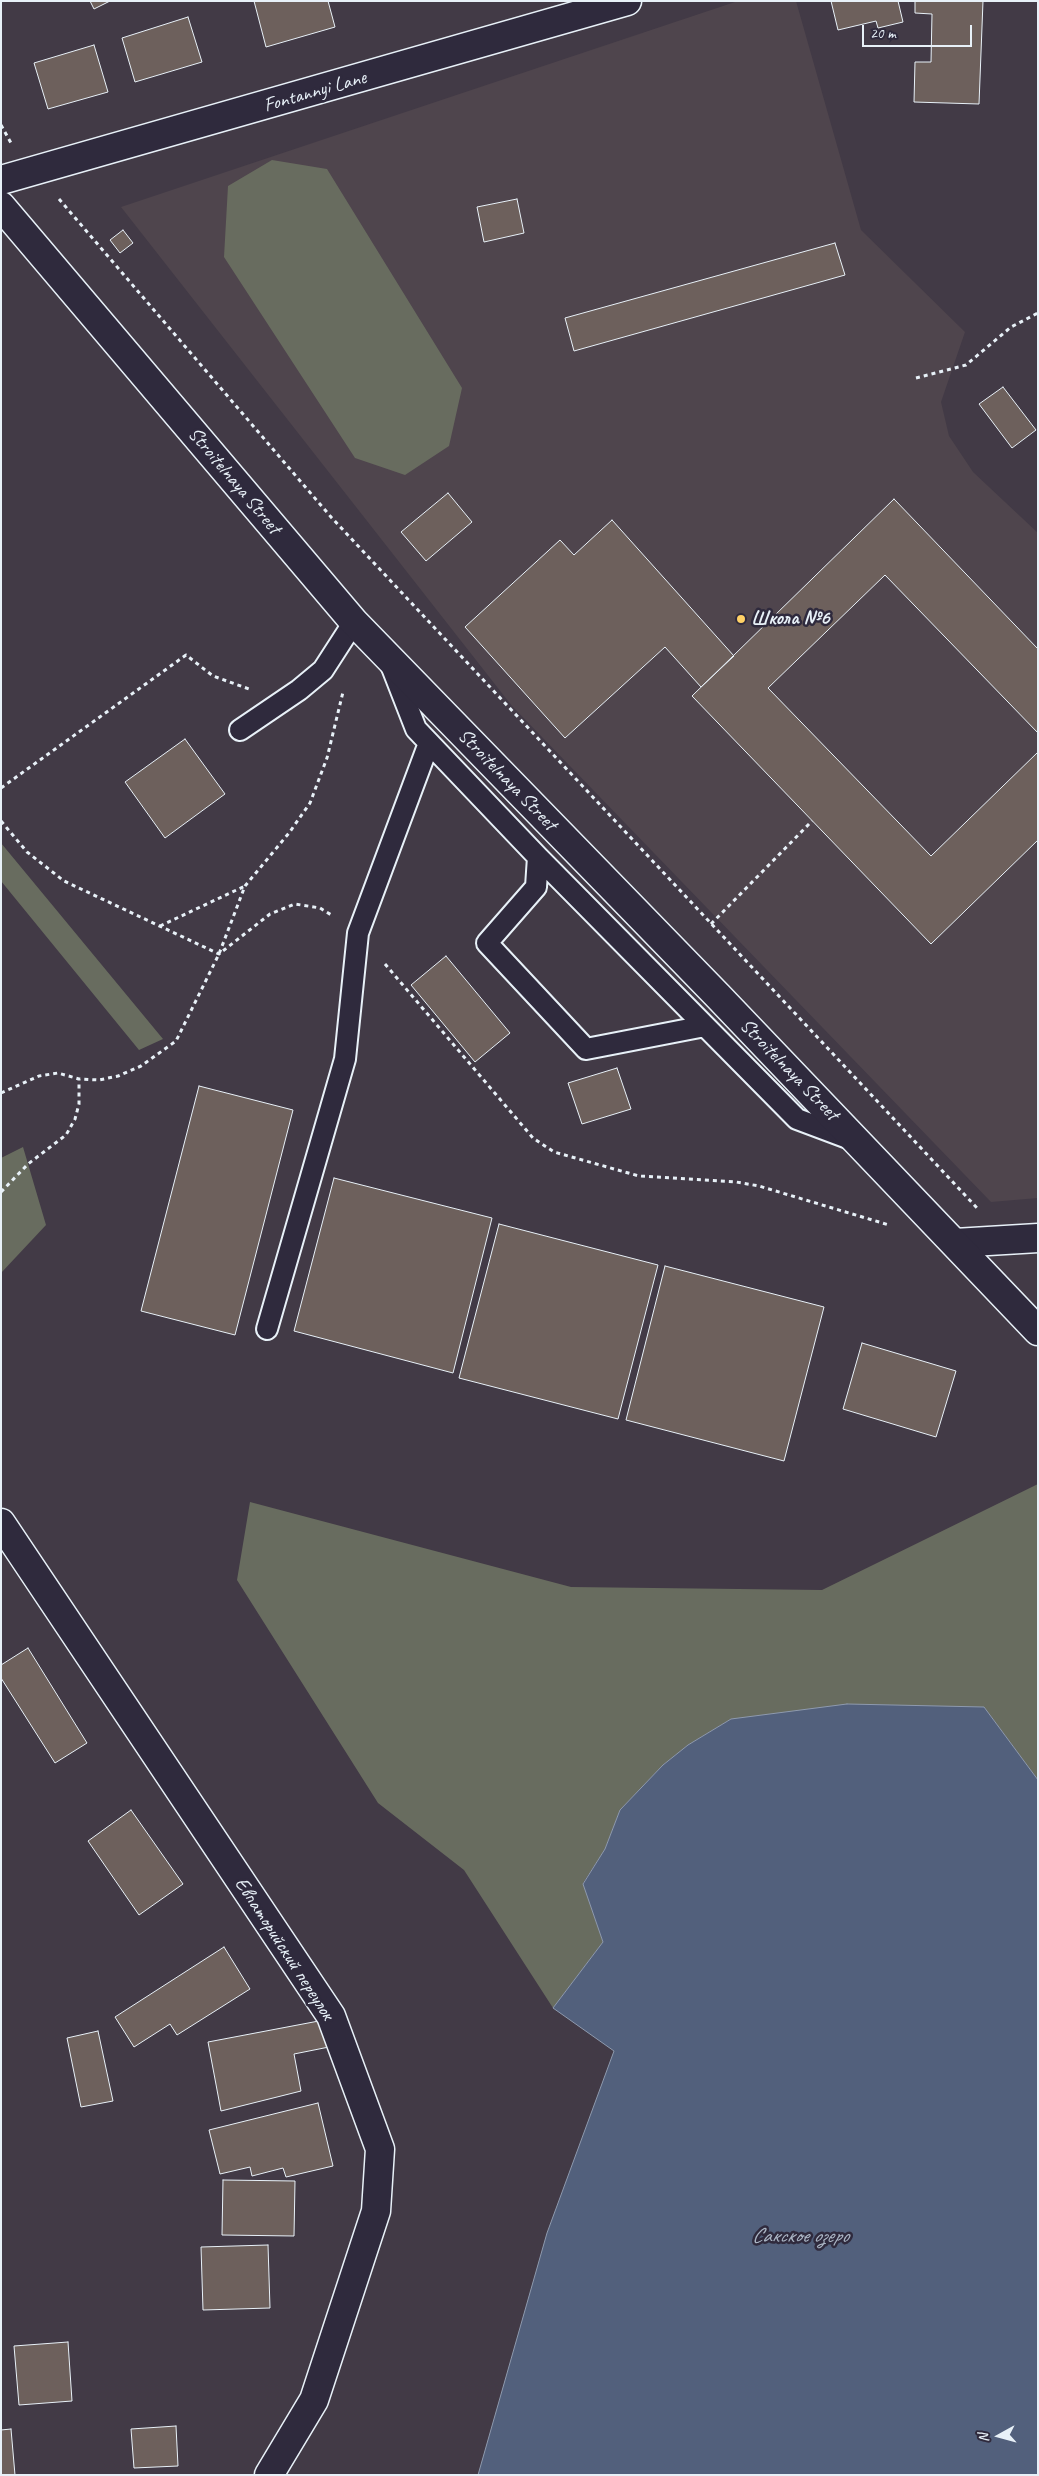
<!DOCTYPE html>
<meta charset="utf-8">
<style>
body{margin:0}
#map{position:relative;width:1039px;height:2476px;overflow:hidden;background:#423a46;font-family:Caveat,sans-serif}
canvas{display:block}
.frame{position:absolute;inset:0;border:2px solid #e8f1f8;pointer-events:none}
.north{position:absolute;left:974px;top:2411px;width:50px;height:50px;-webkit-text-stroke:4px #2f2a3d;paint-order:stroke;rotate:263deg;font-size:14px;font-weight:700;line-height:20px;text-align:center;color:#e8f1f8}
.north::after{content:'';display:block;margin:auto;width:18px;height:22px;background:#e8f1f8;clip-path:polygon(50% 0,100% 100%,50% 72%,0 100%)}
.scale{position:absolute;left:862px;top:25px;width:110px;height:22px;box-sizing:border-box;border:2px solid #e8f1f8;border-top:0;padding-left:6px;font-size:15px;line-height:18px;white-space:nowrap;color:#e8f1f8;-webkit-text-stroke:4px #2f2a3d;paint-order:stroke}
</style>
<div id="map">
<canvas width="1039" height="2476"></canvas>
<div class="frame"></div>
<div class="north">N</div>
<div class="scale">20 m</div>
</div>
<script>
const ctx = document.querySelector('canvas').getContext('2d');
ctx.lineJoin = 'round';
function fillPath(path, color) { ctx.fillStyle = color; ctx.fill(path, 'evenodd'); }
const poly = rows => new Path2D(rows.map(r => 'M' + r).join(''));
function strokePath(path, color, width, dash) { ctx.strokeStyle = color; ctx.lineWidth = width; ctx.lineCap = dash ? 'butt' : 'round'; ctx.setLineDash(dash || []); ctx.stroke(path); }
function write(font, color, halo, rows, align = 'center') {
  ctx.font = font + ' Caveat,sans-serif'; ctx.lineWidth = 5; ctx.setLineDash([]); ctx.textBaseline = 'middle'; ctx.strokeStyle = halo; ctx.fillStyle = color; for (const [text, x, y, turn = 0] of rows) {
    ctx.save(); ctx.translate(x, y); ctx.rotate((+turn || 0) * Math.PI / 180); ctx.textAlign = isNaN(turn) ? turn : align; if (halo) ctx.strokeText(text, 0, 0); ctx.fillText(text, 0, 0); ctx.restore();
  }
}
const built = poly([
 [738,1,796,1,861,230,965,332,941,402,949,436,973,472,1038,533,1038,1198,991,1202,512,706,121,207]
]);
const green = poly([
 [272,160,327,169,462,388,449,446,405,475,355,458,224,257,228,186],
 [1,843,163,1039,139,1050,1,881],
 [23,1147,46,1225,1,1273,1,1158],
 [1038,1484,1038,1780,984,1707,731,1719,688,1745,663,1765,620,1810,605,1849,583,1883,603,1942,553,2008,464,1870,378,1803,237,1580,250,1502,571,1587,822,1590]
]);
const water = poly([
 [847,1704,984,1707,1038,1780,1038,2475,478,2475,547,2233,614,2051,553,2008,603,1942,583,1884,605,1849,620,1810,663,1765,688,1745,731,1719,847,1704]
]);
const building = poly([
 [90,1,110,1,94,9,90,1],
 [254,1,328,1,335,27,266,47,254,1],
 [831,1,898,1,903,22,878,28,876,21,838,30,831,1],
 [915,1,983,1,979,104,914,102,915,62,931,62,932,14,915,13,915,1],
 [188,17,202,62,135,82,122,38,188,17],
 [94,45,108,92,48,109,34,63,94,45],
 [517,199,524,233,484,242,477,207,517,199],
 [123,230,133,243,120,253,110,240,123,230],
 [835,243,845,275,574,351,565,318,835,243],
 [1003,387,1036,430,1012,448,979,404,1003,387],
 [448,493,472,522,426,561,401,532,448,493],
 [894,499,1038,649,1038,733,885,575,768,688,931,856,1038,752,1038,840,931,944,692,696,894,499],
 [612,520,734,656,701,687,665,647,565,738,465,627,560,540,574,555,612,520],
 [185,739,225,794,165,838,125,782,185,739],
 [446,956,510,1033,475,1062,411,985,446,956],
 [617,1068,631,1109,582,1124,568,1083,617,1068],
 [199,1086,293,1110,235,1335,141,1311,199,1086],
 [334,1178,492,1218,453,1373,294,1331,334,1178],
 [499,1224,658,1265,618,1419,459,1378,499,1224],
 [665,1266,824,1307,784,1461,626,1420,665,1266],
 [862,1343,956,1371,936,1437,843,1409,862,1343],
 [28,1648,87,1743,55,1763,1,1678,1,1665,28,1648],
 [131,1810,183,1884,139,1915,88,1841,131,1810],
 [224,1947,250,1989,177,2035,170,2024,134,2047,115,2017,224,1947],
 [324,2020,329,2047,294,2054,301,2091,221,2111,208,2042,324,2020],
 [98,2031,113,2101,81,2107,67,2038,98,2031],
 [318,2103,333,2166,286,2177,283,2168,252,2176,250,2167,220,2174,209,2130,318,2103],
 [223,2180,295,2181,294,2236,222,2235,223,2180],
 [268,2245,270,2308,203,2310,201,2247,268,2245],
 [68,2342,72,2401,19,2405,14,2346,68,2342],
 [176,2426,178,2466,134,2468,131,2429,176,2426],
 [11,2429,15,2475,1,2475,1,2430,11,2429]
]);
const path = poly([
 [1,125,11,143],
 [59,199,331,517,978,1209],
 [916,378,966,365,1011,327,1038,313],
 [1,788,186,655,213,676,249,689],
 [1,821,27,852,64,881,219,954,270,914,295,904,320,908,333,916],
 [711,924,812,821],
 [160,926,245,886],
 [385,964,533,1138,554,1152,639,1176,736,1182,759,1186,889,1225],
 [1,1093,39,1076,58,1073,79,1079,99,1080,118,1076,141,1066,176,1041,219,954,245,886,289,833,310,803,327,758,343,692],
 [1,1192,28,1164,66,1135,75,1119,79,1104,79,1079]
]);
const service = poly([
 [391,665,416,729,538,857,797,1119,853,1140],
 [240,730,299,690,323,670,354,622],
 [538,857,536,887,487,943,586,1049,705,1026],
 [267,1329,345,1059,358,933,429,743]
]);
const minor = poly([
 [1,180,627,1],
 [955,1243,1038,1238],
 [1,1523,331,2016,380,2149,376,2211,314,2400,269,2475]
]);
const tertiary = poly([
 [1,206,354,622,718,996,1038,1331]
]);
const markers = [
 [741,619,5,"#ffd166"]
];
const streetNames = [
 ["Fontannyi Lane",315,92,-16],
 ["Stroitelnaya Street",234,481,50],
 ["Stroitelnaya Street",507,780,46],
 ["Stroitelnaya Street",789,1070,46],
 ["Евпаторийский переулок",284,1949,57]
];
const poiNames = [
 ["Школа №6",751,619]
];
const waterNames = [
 ["Сакское озеро",800,2236]
];
fillPath(built, '#4f454d');
fillPath(green, '#686c5f');
fillPath(water, '#52607c');
strokePath(water, '#8e9aae', 1);
fillPath(building, '#6d605c');
strokePath(building, '#e8f1f8', 1);
strokePath(service, '#e8f1f8', 24);
strokePath(minor, '#e8f1f8', 31);
strokePath(tertiary, '#e8f1f8', 31);
strokePath(path, '#e8f1f8', 3, [4, 4]);
strokePath(service, '#2f2a3d', 20);
strokePath(minor, '#2f2a3d', 28);
strokePath(tertiary, '#2f2a3d', 28);
for (const [x, y, r, color] of markers) { const dot = new Path2D(); dot.arc(x, y, r, 0, 2 * Math.PI); ctx.fillStyle = color; ctx.fill(dot); strokePath(dot, '#2f2a3d', 2); }
write('20px', '#e8f1f8', '#2f2a3d', streetNames);
write('bold 20px', '#e8f1f8', '#2f2a3d', poiNames, 'left');
write('italic 21px', '#acb7c6', '#2f2a3d', waterNames);
</script>
